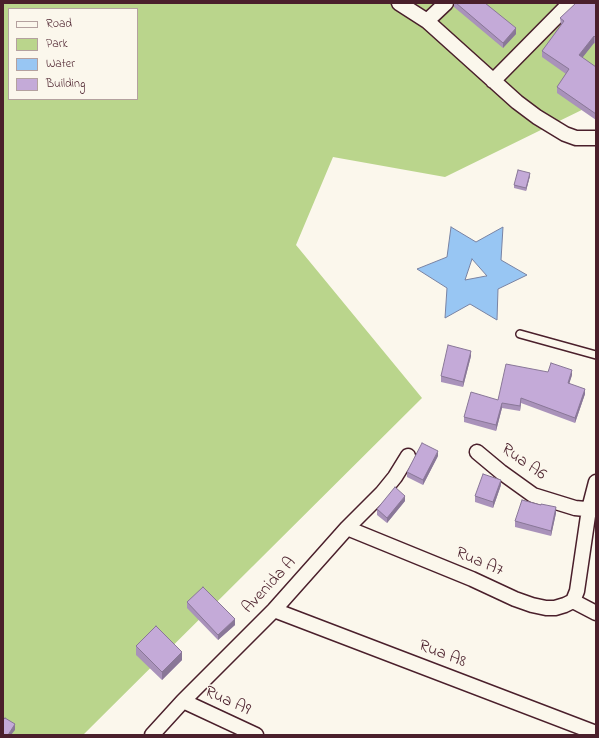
<!DOCTYPE html>
<style>
body{margin:0}
#map{position:relative;width:599px;height:738px;overflow:hidden;background:#fbf7ec;font-family:"Indie Flower",sans-serif}
canvas{display:block}
.frame{position:absolute;inset:0;border:4px solid #4a1f2b;pointer-events:none}
.legend{position:absolute;left:8px;top:8px;width:130px;height:92px;box-sizing:border-box;background:#fbf7ec;border:1px solid #b4a19f;margin:0;padding:5px 7px;list-style:none;font-size:12px;color:#4a1f2b}
.legend li{display:flex;align-items:center;gap:8px;height:20px}
.legend b{width:20px;border:1px solid #b4a19f}
</style>
<div id="map">
<canvas width="599" height="738"></canvas>
<div class="frame"></div>
<ul class="legend">
<li><b style="height:5px;background:#fbf7ec"></b>Road</li>
<li><b style="height:11px;background:#bad58c"></b>Park</li>
<li><b style="height:11px;background:#98c6f3"></b>Water</li>
<li><b style="height:11px;background:#c4aad8"></b>Building</li>
</ul>
</div>
<script>
const ctx = document.querySelector('canvas').getContext('2d');
ctx.lineJoin = 'round';
function fillPath(path, color) { ctx.fillStyle = color; ctx.fill(path, 'evenodd'); }
const poly = rows => new Path2D(rows.map(r => 'M' + r).join(''));
function strokePath(path, color, width, dash) { ctx.strokeStyle = color; ctx.lineWidth = width; ctx.lineCap = dash ? 'butt' : 'round'; ctx.setLineDash(dash || []); ctx.stroke(path); }
function write(font, color, halo, rows, align = 'center') {
  ctx.font = font + ' "Indie Flower",sans-serif'; ctx.lineWidth = 3; ctx.setLineDash([]); ctx.textBaseline = 'middle'; ctx.strokeStyle = halo; ctx.fillStyle = color; for (const [text, x, y, turn = 0] of rows) {
    ctx.save(); ctx.translate(x, y); ctx.rotate((+turn || 0) * Math.PI / 180); ctx.textAlign = isNaN(turn) ? turn : align; if (halo) ctx.strokeText(text, 0, 0); ctx.fillText(text, 0, 0); ctx.restore();
  }
}
const green = poly([
 [3,3,596,3,596,103,445,177,333,157,296,245,422,398,83,735,3,735],
 [9,9,137,9,137,99,9,99]
]);
const water = poly([
 [451,227,476,242,503,227,501,260,527,275,498,289,497,320,470,304,445,318,447,288,417,269,447,257,451,227],
 [472,259,487,276,486,276,465,280,472,259]
]);
const service = poly([
 [520,334,596,355]
]);
const minor = poly([
 [399,3,427,21,517,102,537,117,565,134,576,138,596,138],
 [427,21,446,3],
 [493,81,570,3],
 [477,452,501,472,533,495,575,508,596,510],
 [347,528,472,579,515,599,532,605,546,608,555,608,565,605,573,601],
 [573,601,577,591,589,509,596,482],
 [573,601,596,613],
 [274,610,596,733],
 [183,701,256,735],
 [152,735,183,701,274,610,347,528,382,493,395,477,408,456]
]);
const wall = poly([
 [454,3,485,3,516,34,503,48,454,7],
 [596,3,596,44,594,43,582,58,596,67,596,120,557,93,557,87,566,74,542,57,542,51,561,25,560,18],
 [530,176,526,191,514,188,514,185],
 [471,356,463,387,441,382,441,376],
 [572,375,569,383,585,394,575,423,521,403,520,411,502,408,496,431,464,422,464,417,498,400],
 [438,456,423,485,407,477,407,472],
 [501,485,493,508,475,502,475,496],
 [405,501,387,523,377,515,377,509],
 [556,513,551,536,515,527,515,521],
 [187,602,235,625,218,640,187,608],
 [136,646,182,660,162,680,136,655]
]);
const shadedWall = poly([
 [516,28,516,34,503,48,503,43],
 [594,36,594,43,579,62,579,55],
 [530,173,530,176,526,191,526,188],
 [471,351,471,356,463,387,463,382],
 [572,370,572,375,568,388,568,383],
 [585,389,585,394,575,423,575,418],
 [521,398,521,403,520,411,520,406],
 [502,403,502,408,496,431,496,425],
 [438,451,438,456,423,485,423,480],
 [501,480,501,485,493,508,493,502],
 [405,496,405,501,387,523,387,518],
 [556,507,556,513,551,536,551,531],
 [235,619,235,625,218,640,218,635],
 [182,652,182,660,162,680,162,672],
 [15,724,15,730,11,735,8,735]
]);
const building = poly([
 [456,3,485,3,516,28,503,43,456,3],
 [576,3,596,3,596,38,594,36,579,55,596,67,596,114,557,87,569,69,542,51,564,21,560,18,576,3],
 [518,170,530,173,526,188,514,185,518,170],
 [448,345,471,351,463,382,441,376,448,345],
 [551,363,572,370,568,383,585,389,575,418,521,398,520,406,502,403,496,425,464,417,471,392,498,400,506,364,548,372,551,363],
 [422,443,438,451,423,480,407,472,422,443],
 [483,474,501,480,493,502,475,496,483,474],
 [395,487,405,496,387,518,377,509,395,487],
 [522,500,541,505,541,504,556,507,551,531,515,521,522,500],
 [203,587,235,619,218,635,187,602,203,587],
 [156,626,182,652,162,672,136,646,156,626],
 [5,718,15,724,8,735,3,735,3,720,5,718]
]);
const streetNames = [
 ["Rua A6",523,463,35],
 ["Rua A7",479,563,23],
 ["Avenida A",270,586,-47],
 ["Rua A8",442,655,21],
 ["Rua A9",227,702,25]
];
fillPath(green, '#bad58c');
fillPath(water, '#98c6f3');
strokePath(water, '#7983a3', 1);
strokePath(service, '#4a1f2b', 10);
strokePath(minor, '#4a1f2b', 17);
strokePath(service, '#fbf7ec', 7);
strokePath(minor, '#fbf7ec', 14);
fillPath(wall, '#a992ba');
fillPath(shadedWall, '#897797');
fillPath(building, '#c4aad8');
strokePath(building, '#897797', 1);
write('17px', '#4a1f2b', '#fbf7ec', streetNames);
</script>
